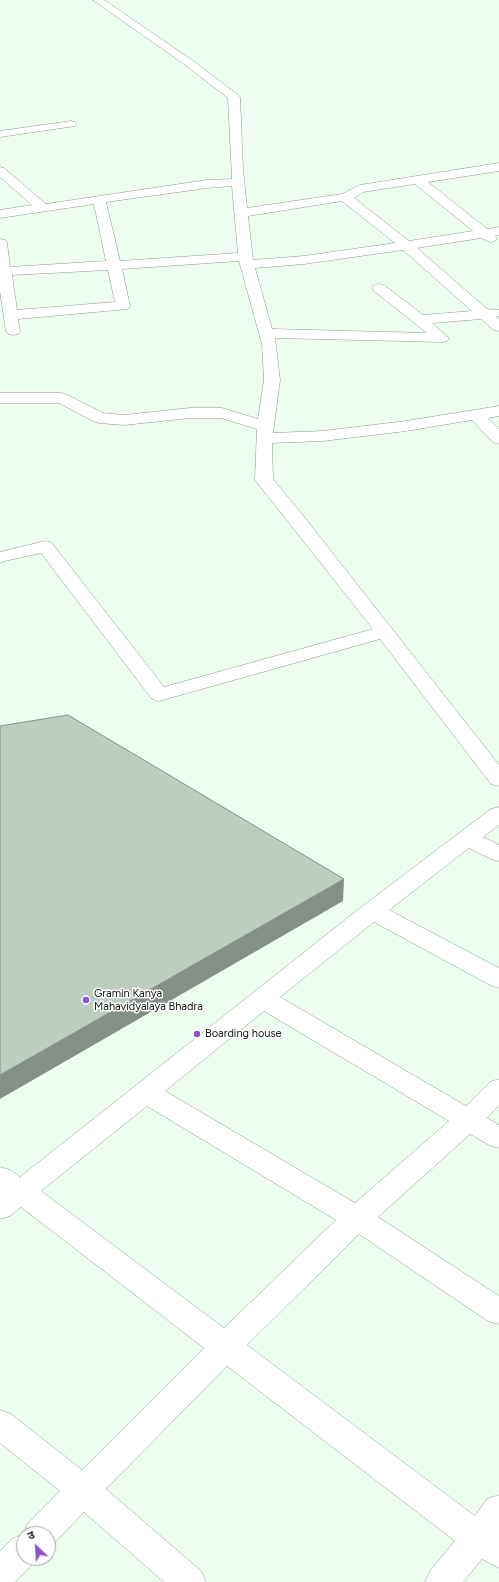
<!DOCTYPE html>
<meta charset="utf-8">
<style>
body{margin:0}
#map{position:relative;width:499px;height:1582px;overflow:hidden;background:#edfdef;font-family:Figtree,"Noto Sans Devanagari",sans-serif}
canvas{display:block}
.north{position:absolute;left:16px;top:1526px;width:40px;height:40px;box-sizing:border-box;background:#fff;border:1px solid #a0a2a0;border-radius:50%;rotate:335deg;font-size:11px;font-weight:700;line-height:16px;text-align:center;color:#111712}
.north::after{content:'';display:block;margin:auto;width:14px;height:18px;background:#8d54cb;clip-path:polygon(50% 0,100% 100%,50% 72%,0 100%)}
</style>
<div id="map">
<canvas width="499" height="1582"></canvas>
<div class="north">उ</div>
</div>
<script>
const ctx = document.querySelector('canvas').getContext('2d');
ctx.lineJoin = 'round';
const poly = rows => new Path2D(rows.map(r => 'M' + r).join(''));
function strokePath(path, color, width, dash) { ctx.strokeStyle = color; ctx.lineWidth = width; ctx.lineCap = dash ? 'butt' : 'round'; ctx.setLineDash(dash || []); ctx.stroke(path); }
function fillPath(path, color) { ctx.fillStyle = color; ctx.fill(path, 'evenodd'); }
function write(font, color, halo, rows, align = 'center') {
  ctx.font = font + ' Figtree,sans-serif'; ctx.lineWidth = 3; ctx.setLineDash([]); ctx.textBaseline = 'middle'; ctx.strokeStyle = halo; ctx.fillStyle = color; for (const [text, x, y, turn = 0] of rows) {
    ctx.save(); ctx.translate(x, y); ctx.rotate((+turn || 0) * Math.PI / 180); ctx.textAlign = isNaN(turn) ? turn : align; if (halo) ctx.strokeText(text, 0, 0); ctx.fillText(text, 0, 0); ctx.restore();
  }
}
const street = poly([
 [93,0,104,0,192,60,238,95,240,97,243,169,247,208,342,194,360,185,499,163,499,171,428,182,487,229,499,227,499,235,495,236,497,238,495,241,490,242,481,238,417,248,487,309,499,310,499,316,496,317,499,319,499,331,494,330,481,319,432,323,449,338,447,341,442,342,275,338,280,380,273,433,323,431,406,421,499,406,499,416,488,418,499,429,499,444,493,442,472,420,406,431,323,441,272,443,273,479,305,518,499,765,499,786,491,784,380,639,159,701,152,699,41,553,0,562,0,552,45,541,51,542,164,687,373,629,255,480,257,429,221,418,190,418,124,425,99,423,93,421,59,403,0,403,0,393,62,393,68,395,103,413,124,415,190,408,222,408,258,419,264,380,262,344,239,261,122,269,130,306,128,309,18,319,20,331,18,334,13,335,8,334,6,331,0,291,0,239,5,240,7,243,10,267,106,261,94,204,0,218,0,210,32,205,0,177,0,167,4,168,46,204,207,180,232,179,228,98,184,64,93,0],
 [415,184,473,231,409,241,354,198,363,192,415,184],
 [232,186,238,253,120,261,106,202,207,188,232,186],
 [342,201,395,243,304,256,253,260,248,216,342,201],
 [403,250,472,311,423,315,384,285,379,284,374,285,372,288,374,291,427,333,272,329,255,268,304,264,403,250],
 [108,270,115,302,17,310,12,275,108,270],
 [71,121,75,122,77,124,75,126,0,137,0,131,71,121],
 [499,807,499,825,483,837,499,845,499,861,491,859,469,848,389,910,499,968,499,988,490,985,374,922,280,997,466,1106,490,1082,499,1079,499,1105,487,1118,499,1125,499,1148,489,1145,470,1134,378,1217,499,1296,499,1324,488,1321,359,1234,247,1345,475,1516,487,1499,499,1495,499,1568,482,1559,463,1582,425,1582,430,1571,455,1541,227,1366,106,1489,201,1571,206,1582,164,1582,84,1512,52,1545,48,1546,48,1534,24,1534,24,1558,37,1558,36,1561,15,1582,0,1582,0,1551,12,1539,23,1534,28,1523,60,1491,0,1443,0,1410,11,1414,82,1470,204,1348,21,1207,10,1216,0,1219,0,1167,10,1170,20,1177,364,905,491,809,499,807],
 [264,1011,449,1121,355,1203,165,1091,264,1011],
 [147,1106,336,1220,224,1328,41,1191,147,1106]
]);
const shadedWall = poly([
 [344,879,343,901,0,1099,0,1075]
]);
const building = poly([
 [68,715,344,879,0,1075,0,726,68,715]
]);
const markers = [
 [86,1000,4,"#8d54cb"],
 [197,1034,4,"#8d54cb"]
];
const poiNames = [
 ["Gramin Kanya",94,994],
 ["Mahavidyalaya Bhadra",94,1007],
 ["Boarding house",205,1034]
];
strokePath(street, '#8a998b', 1);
fillPath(street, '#fff');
fillPath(shadedWall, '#849086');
fillPath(building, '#bdcdbf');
strokePath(building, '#849086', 1);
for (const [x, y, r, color] of markers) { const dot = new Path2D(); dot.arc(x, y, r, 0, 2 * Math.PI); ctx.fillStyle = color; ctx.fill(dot); strokePath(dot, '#fff', 1.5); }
write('11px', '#111712', '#fff', poiNames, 'left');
</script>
